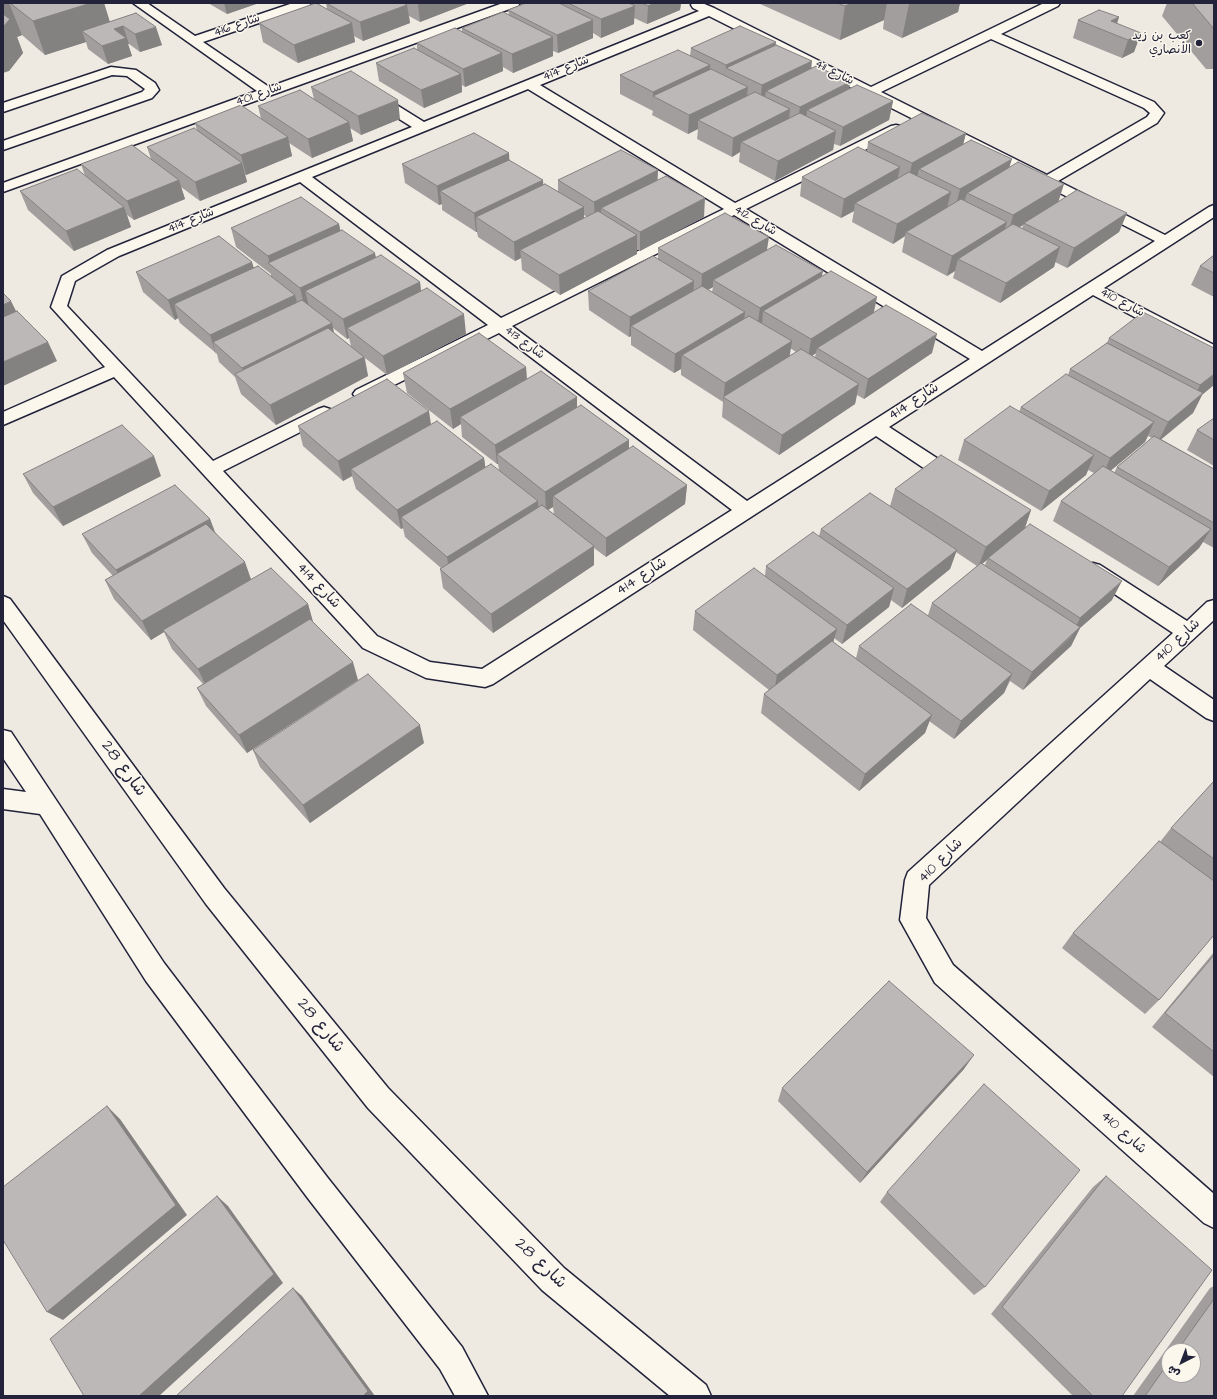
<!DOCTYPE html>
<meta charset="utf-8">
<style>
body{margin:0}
#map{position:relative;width:1217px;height:1399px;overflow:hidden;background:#eeeae2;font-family:"Architects Daughter","Playpen Sans Arabic",sans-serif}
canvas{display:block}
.frame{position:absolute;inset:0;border:4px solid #22223b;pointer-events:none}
.north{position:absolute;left:1161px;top:1343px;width:40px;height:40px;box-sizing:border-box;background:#fbf7ec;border:1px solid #a4a2a5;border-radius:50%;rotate:222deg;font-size:11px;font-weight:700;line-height:16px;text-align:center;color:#22223b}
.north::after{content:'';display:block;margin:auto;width:14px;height:18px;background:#22223b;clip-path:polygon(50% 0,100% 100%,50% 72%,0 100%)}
</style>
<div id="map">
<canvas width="1217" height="1399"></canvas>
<div class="frame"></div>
<div class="north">ش</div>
</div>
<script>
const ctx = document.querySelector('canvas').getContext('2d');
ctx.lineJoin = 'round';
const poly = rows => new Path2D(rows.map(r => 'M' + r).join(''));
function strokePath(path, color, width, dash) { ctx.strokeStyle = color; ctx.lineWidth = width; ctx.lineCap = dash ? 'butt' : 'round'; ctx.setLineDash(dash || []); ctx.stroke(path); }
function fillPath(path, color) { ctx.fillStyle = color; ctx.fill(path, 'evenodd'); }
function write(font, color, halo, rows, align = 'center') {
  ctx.font = font + ' "Architects Daughter","Playpen Sans Arabic",sans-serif'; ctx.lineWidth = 3; ctx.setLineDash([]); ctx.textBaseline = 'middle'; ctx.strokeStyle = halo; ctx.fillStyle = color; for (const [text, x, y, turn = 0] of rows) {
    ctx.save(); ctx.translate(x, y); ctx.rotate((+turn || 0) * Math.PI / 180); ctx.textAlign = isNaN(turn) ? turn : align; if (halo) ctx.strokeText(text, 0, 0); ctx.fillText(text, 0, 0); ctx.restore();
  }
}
const minor = poly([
 [133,3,147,3,195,36,293,3,311,3,309,6,203,42,269,87,503,3,520,3,518,6,3,192,3,183,257,91,133,3],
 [692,3,702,3,714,8,871,87,1044,3,1060,3,1058,6,1001,34,1154,102,1164,113,1157,123,1058,181,1165,235,1209,207,1214,205,1214,217,1104,288,1214,345,1214,357,1208,356,1093,295,889,427,963,475,965,480,963,485,956,486,949,485,876,436,493,684,485,687,426,678,363,648,114,377,3,425,3,412,105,367,51,307,62,276,107,250,412,127,369,100,367,97,369,94,379,94,424,122,699,11,693,8,691,5,692,3],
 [709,16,1155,241,982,351,746,209,901,132,903,129,901,126,896,125,891,126,735,203,540,85,709,16],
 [991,39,1144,108,1150,113,1147,117,1047,175,881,92,991,39],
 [528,89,724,209,501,318,312,177,528,89],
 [300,182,488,325,356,390,353,394,356,398,362,400,368,398,499,333,732,510,482,669,430,662,377,636,223,471,330,417,333,413,330,409,324,407,318,409,213,461,67,306,75,281,119,256,300,182],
 [734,215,970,359,747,501,512,326,734,215],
 [111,67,136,70,155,83,159,90,152,98,3,150,3,141,142,92,145,89,127,76,112,75,3,112,3,103,111,67],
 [1093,563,1100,565,1187,621,1207,602,1214,600,1214,620,1164,666,1214,700,1214,721,1206,718,1150,679,929,885,926,918,953,965,1214,1194,1214,1228,1204,1223,935,983,900,920,905,880,908,872,1173,633,1086,575,1083,570,1086,565,1093,563],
 [3,596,10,599,224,888,388,1088,564,1268,706,1385,711,1396,670,1396,542,1290,368,1108,206,904,3,620,3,596],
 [3,730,11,732,164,963,327,1177,462,1347,488,1396,455,1396,440,1369,307,1197,146,981,40,814,3,809,3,789,26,792,3,758,3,730]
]);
const wall = poly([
 [3,3,104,3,110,22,136,13,162,45,140,52,129,44,128,44,132,56,108,64,88,49,86,42,45,55,22,35,17,37,23,53,9,71],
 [208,3,259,3,227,14],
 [326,3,469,3,420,22,409,16,410,23,363,41,354,36,355,42,298,63,263,42,259,23,327,9],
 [526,3,681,3,680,10,647,24,634,18,634,24,601,38,593,33,593,38,558,53,553,51,553,56,513,73,503,67,503,71,465,87,462,85,462,92,424,108,379,81,376,63,417,49,417,43,462,32,462,28,509,15,508,10],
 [758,3,960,3,958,12,902,38,883,29,884,20,840,40],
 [1167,3,1214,3,1214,69,1206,69,1162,16],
 [1119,17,1117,24,1141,33,1134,52,1122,58,1073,38,1078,20],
 [776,45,811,69,850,82,849,89,893,101,889,120,840,146,834,144,833,150,775,181,739,162,740,152,732,157,697,139,698,129,688,134,652,115,653,111,620,94,620,75,690,56,691,48],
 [311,87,400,119,361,135,350,128,353,141,312,158,289,143,292,156,246,175,245,174,247,182,200,201,181,187,185,199,134,220,127,215,131,227,74,251,28,210,20,191,85,176,81,164,151,159,147,147,197,131,195,123,261,119,258,106,314,99],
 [966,133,963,145,1009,168,1058,202,1127,213,1119,232,1067,268,1055,262,1054,267,1000,303,953,278,955,271,947,276,902,252,905,236,893,244,852,222,854,211,841,218,800,196,802,177,867,151,868,142],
 [1023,225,1022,229,1019,227],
 [509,153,509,160,543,185,558,191,558,180,658,170,657,180,704,217,640,251,637,249,637,254,560,295,522,270,521,258,515,261,478,237,477,232,476,232,442,210,442,204,439,205,405,183,402,164],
 [584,215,587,217,584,218],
 [339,224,340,231,376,257,420,282,421,291,466,334,387,375,365,358,368,376,276,425,241,394,235,377,219,362,217,354,180,323,178,318,175,320,143,292,136,272,254,267,271,276,271,274,236,247,231,228],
 [333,328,347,339,349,338,351,346,334,333],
 [658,248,767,250,822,276,874,312,932,353,864,399,857,395,855,404,779,455,722,417,723,402,681,375,681,369,674,373,631,345,631,336,629,337,589,310,588,291,658,259],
 [713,287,712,292,708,290],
 [790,348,796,352,789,356],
 [816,353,815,357,812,356],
 [1214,255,1214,297,1191,285,1200,266],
 [1109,338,1214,348,1202,395,1193,413,1161,439,1214,469,1214,548,1203,542,1199,548,1158,586,1053,521,1061,501,1094,473,1088,470,1086,475,1041,511,958,460,964,440,1019,412,1021,407,1068,375,1070,369,1107,343],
 [1148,436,1152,438,1117,467,1114,473,1110,471,1145,442],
 [526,367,527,379,577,397,577,407,629,449,687,485,685,504,606,557,594,548,594,565,493,633,443,588,440,569,441,568,405,537,403,528,401,529,356,489,352,476,343,481,303,446,298,426,431,425,484,458,485,467,499,470,498,464,497,464,462,437,461,424,453,429,407,393,403,373],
 [553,507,554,514,548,510],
 [1214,418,1214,466,1187,450,1197,430],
 [23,474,161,476,63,526,33,493],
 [895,489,1031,510,1025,528,1112,600,1080,628,1071,646,1023,690,1010,681,1004,693,954,739,929,721,925,733,859,791,761,713,764,694,769,690,693,630,695,611,765,576,766,566,819,536,821,529,890,506],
 [956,552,977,566,932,603,928,615,859,646,856,658,833,642,834,638,842,644,889,607,891,600,902,608,950,569],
 [987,560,985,565,982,564],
 [210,519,215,532,251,579,308,604,313,622,358,680,247,753,206,706,197,688,203,684,172,649,164,632,151,640,114,599,105,580,113,576,92,553,82,534],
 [424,743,310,823,260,767,253,750],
 [1214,781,1214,935,1159,1000,1145,1014,1062,948,1073,933,1160,842,1171,828],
 [1214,952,1214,1077,1152,1027],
 [964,1069,860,1183,778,1101,782,1088],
 [1106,1176,1122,1396,1073,1396,991,1314,1093,1187],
 [887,1192,985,1287,974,1295,880,1202],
 [1214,1286,1214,1396,1133,1396,1210,1288],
 [1169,1351,1193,1351,1169,1375]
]);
const shadedWall = poly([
 [3,3,9,3,22,35,17,37,23,53,9,71,3,73],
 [91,3,104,3,113,33,82,31,86,42,45,55,33,21],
 [224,3,259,3,227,14],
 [421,3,469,3,420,22,418,4],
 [654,3,681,3,680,10,647,24,648,6],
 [852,3,887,3,884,20,840,40,845,6],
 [911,3,960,3,958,12,902,38,909,4],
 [407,5,410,23,363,41,360,22],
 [635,6,634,24,601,38,601,19],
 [1119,17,1113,34,1111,21],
 [593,20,593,38,558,53,557,35],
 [352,23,355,42,298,63,294,45],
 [123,26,129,44,128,44,132,56,108,64,102,46,114,29],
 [156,27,162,45,140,52,135,34],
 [1141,33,1134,52,1122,58,1128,40],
 [553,37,553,56,513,73,512,54],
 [776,42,774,61,726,68,725,84,726,65],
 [502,53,503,71,465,87,463,69],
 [812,61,810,80,766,91,764,102,760,104,762,85],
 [710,65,709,84,653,96,652,111,653,92],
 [461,74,462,92,424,108,421,90],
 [850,82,847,101,807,110,806,122,797,126,800,107],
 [748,87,746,106,698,120,698,129,688,134,689,115],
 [398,100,400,119,361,135,358,116],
 [893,101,889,120,840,146,843,127],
 [790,109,788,128,741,142,740,152,732,157,733,138],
 [349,122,353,141,312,158,308,139],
 [836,131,833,150,775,181,778,161],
 [966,133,961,153,919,169,917,178,908,183,912,163],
 [288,137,292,156,246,175,241,155],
 [509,153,510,172,440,191,442,204,439,205,437,186],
 [1012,159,1006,178,967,193,964,203,955,209,960,189],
 [242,163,247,182,200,201,195,182],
 [900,167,896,187,855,203,854,211,841,218,844,199],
 [658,170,657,190,601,208,601,218,595,221,594,202],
 [179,180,185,199,134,220,127,201],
 [543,180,544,199,476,217,477,232,476,232,474,213],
 [1064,184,1058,203,1024,223,1023,225,1008,235,1013,215],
 [951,192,946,212,906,232,905,236,893,244,897,224],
 [705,198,704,217,640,251,640,232],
 [124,207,131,227,74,251,66,231],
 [584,207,584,226,520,250,521,258,515,261,514,242],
 [1127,213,1119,232,1067,268,1074,248],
 [1007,222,1001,241,958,259,955,271,947,276,952,256],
 [339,224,343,244,270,265,268,256],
 [637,235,637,254,560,295,559,275],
 [769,237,766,256,713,280,713,287,701,294,702,274],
 [1060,247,1054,267,1000,303,1006,283],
 [375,253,379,273,305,291,309,306,305,308,300,288],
 [252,262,258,282,174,304,178,318,175,320,168,300],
 [823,271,819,290,763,311,762,325,757,328,760,308],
 [694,281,693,301,631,326,631,336,629,337,630,317],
 [420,282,422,301,347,328,349,338,347,339,343,319],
 [295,295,300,314,213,342,216,355,210,335],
 [877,297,873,317,817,348,816,353,808,359,811,339],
 [11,301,21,321,3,329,3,305],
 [745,312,743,332,682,355,681,369,674,373,675,354],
 [464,314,466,334,387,375,383,356],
 [332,323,336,343,247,385,242,368],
 [937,334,932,353,864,399,868,379],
 [792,341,789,361,723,397,723,403,725,383],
 [48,342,57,361,3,386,3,362],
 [364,357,368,376,276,425,270,405],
 [526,367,527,386,460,417,461,424,453,429,450,409],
 [1214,374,1214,385,1202,395,1193,413,1158,442,1168,422,1192,402,1200,385],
 [859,384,855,404,779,455,782,435],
 [577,397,577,417,497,454,498,464,497,464,495,445],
 [429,411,432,431,351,469,352,476,343,481,338,461],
 [1154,422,1145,442,1102,478,1110,458],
 [629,440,629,460,553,496,553,507,546,511,545,492],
 [1094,455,1086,475,1041,511,1049,491],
 [154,456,161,476,63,526,53,507],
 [484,458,487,478,401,517,403,528,401,529,397,510],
 [687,485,685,504,606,557,606,538],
 [538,501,539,521,450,577,447,557],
 [1031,510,1024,530,988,558,987,560,978,567,986,547],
 [210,519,217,538,125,589,116,570],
 [1211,529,1199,548,1158,586,1169,567],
 [594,546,594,565,493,633,491,614],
 [957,550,950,569,902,608,907,589],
 [245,562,252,582,163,630,164,632,151,640,142,621],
 [1122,581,1112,600,1080,628,1071,646,1023,690,1032,672,1071,637,1080,618],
 [894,588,889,607,842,644,847,625],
 [308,604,313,622,207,688,198,669],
 [837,629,832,647,774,693,777,675],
 [353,662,358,680,247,753,239,735],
 [1012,674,1004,693,954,739,961,721],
 [932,715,925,733,859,791,865,774],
 [420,725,424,743,310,823,303,805],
 [974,1055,964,1069,860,1183,867,1172],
 [107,1106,120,1119,187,1215,63,1320,47,1312],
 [217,1196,228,1206,283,1283,159,1396,139,1396],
 [293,1288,302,1296,375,1396,363,1396]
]);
const building = poly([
 [10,3,91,3,33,21,10,3],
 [316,3,352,23,294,45,259,23,316,3],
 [326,3,404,3,407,5,360,22,326,3],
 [526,3,559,3,593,20,557,35,508,10,526,3],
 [568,3,629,3,635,6,601,19,568,3],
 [642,3,654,3,648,6,642,3],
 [837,3,852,3,845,6,837,3],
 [1192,3,1214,3,1214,29,1192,3],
 [1099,10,1119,17,1111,21,1141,33,1128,40,1078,20,1099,10],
 [503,12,553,37,512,54,462,28,503,12],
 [136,13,156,27,135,34,123,26,114,29,126,38,102,46,82,31,136,13],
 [3,14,10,19,3,27,3,14],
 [740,26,776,42,726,65,691,48,740,26],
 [455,28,502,53,463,69,417,43,455,28],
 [776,45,812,61,762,85,726,68,776,45],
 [414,48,461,74,421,90,376,63,414,48],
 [678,50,710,65,653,92,620,75,678,50],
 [816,66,850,82,800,107,766,91,816,66],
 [711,69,748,87,689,115,653,96,711,69],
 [351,71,398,100,358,116,311,87,351,71],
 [857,85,893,101,843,127,807,110,857,85],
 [300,90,349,122,308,139,258,106,300,90],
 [755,92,790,109,733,138,698,120,755,92],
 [241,105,288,137,241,155,195,123,241,105],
 [800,113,836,131,778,161,741,142,800,113],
 [922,113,966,133,912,163,868,142,922,113],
 [194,128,242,163,195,182,147,147,194,128],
 [474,133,509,153,437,186,402,164,474,133],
 [971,140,1012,159,960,189,919,169,971,140],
 [132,145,179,180,127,201,81,164,132,145],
 [858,147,900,167,844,199,802,177,858,147],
 [621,150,658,170,594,202,558,180,621,150],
 [509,160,543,180,474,213,440,191,509,160],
 [1018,162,1064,184,1013,215,967,193,1018,162],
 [77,169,124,207,66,231,20,191,77,169],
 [909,172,951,192,897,224,855,203,909,172],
 [666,176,705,198,640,232,601,208,666,176],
 [545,184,584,207,514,242,476,217,545,184],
 [1077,190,1127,213,1074,248,1024,223,1077,190],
 [301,197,339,224,268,256,231,228,301,197],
 [961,199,1007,222,952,256,906,232,961,199],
 [598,211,637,235,559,275,520,250,598,211],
 [725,213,769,237,702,274,658,248,725,213],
 [1013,224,1060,247,1006,283,958,259,1013,224],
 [342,230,375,253,300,288,268,263,342,230],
 [219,236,252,262,168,300,136,272,219,236],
 [776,245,823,271,760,308,713,280,776,245],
 [381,255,420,282,343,319,305,291,381,255],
 [1214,255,1214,273,1200,266,1214,255],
 [653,256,694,281,630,317,588,291,653,256],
 [258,266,295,295,210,335,174,304,258,266],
 [831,271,877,297,811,339,763,311,831,271],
 [702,286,745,312,675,354,631,326,702,286],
 [427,288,464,314,383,356,347,328,427,288],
 [3,293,11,301,3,305,3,293],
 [302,300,332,323,242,368,213,342,302,300],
 [886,305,937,334,868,379,817,348,886,305],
 [17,311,48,342,3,362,3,317,17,311],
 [1143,312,1214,348,1214,374,1200,385,1109,338,1143,312],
 [749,316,792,341,725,383,682,355,749,316],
 [328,328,364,357,270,405,235,374,328,328],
 [479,333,526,367,450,409,403,373,479,333],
 [1107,343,1203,393,1168,422,1070,369,1107,343],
 [801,349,859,384,782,435,723,397,801,349],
 [541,371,577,397,495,445,460,417,541,371],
 [1066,374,1154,422,1110,458,1021,407,1066,374],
 [387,379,429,411,338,461,298,426,387,379],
 [581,405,629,440,545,492,497,454,581,405],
 [1010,406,1094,455,1049,491,964,440,1010,406],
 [1214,418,1214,440,1197,430,1214,418],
 [437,421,484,458,397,510,351,469,437,421],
 [122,425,154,456,53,507,23,474,122,425],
 [1154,436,1214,469,1214,523,1117,467,1154,436],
 [633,446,687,485,606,538,553,496,633,446],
 [941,455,1031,510,986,547,895,489,941,455],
 [491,464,538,501,447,557,401,517,491,464],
 [1103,466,1211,529,1169,567,1061,501,1103,466],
 [175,485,210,519,116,570,82,534,175,485],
 [870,493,957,550,907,589,821,529,870,493],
 [542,505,594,546,491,614,440,569,542,505],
 [206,524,245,562,142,621,105,580,206,524],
 [1030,524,1122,581,1080,618,988,558,1030,524],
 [813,532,894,588,847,625,766,566,813,532],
 [981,563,1080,627,1032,672,932,603,981,563],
 [271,568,308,604,198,669,163,630,271,568],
 [754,568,837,629,777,675,695,611,754,568],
 [911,604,1012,674,961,721,859,646,911,604],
 [310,619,353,662,239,735,197,688,310,619],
 [832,641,932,715,865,774,764,694,832,641],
 [368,674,420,725,303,805,253,750,368,674],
 [1214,781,1214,859,1171,828,1214,781],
 [1159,841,1214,881,1214,935,1159,1000,1073,933,1159,841],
 [1214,955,1214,1052,1165,1013,1214,955],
 [889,981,974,1055,867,1172,782,1088,889,981],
 [984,1084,1080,1170,985,1287,887,1192,984,1084],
 [107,1106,176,1205,47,1312,3,1240,3,1187,107,1106],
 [1106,1176,1212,1270,1122,1396,1093,1396,1002,1307,1106,1176],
 [217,1196,274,1274,139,1396,84,1396,50,1339,217,1196],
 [293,1288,368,1391,363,1396,176,1396,293,1288],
 [1214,1299,1214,1396,1145,1396,1169,1362,1169,1375,1193,1375,1193,1351,1177,1351,1214,1299]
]);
const markers = [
 [1199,43,4,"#22223b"]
];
const farStreetnames = [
 ["شارع 416",237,26,-19],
 ["شارع 414",566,69,-22],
 ["شارع 411",834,73,27],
 ["شارع 401",259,95,-20],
 ["شارع 414",191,221,-22],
 ["شارع 412",755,221,31],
 ["شارع 410",1122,303,28],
 ["شارع 413",524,343,37]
];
const farPoinames = [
 ["كعب بن زيد",1191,36],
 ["الأنصاري",1191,50]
];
const streetNames = [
 ["شارع 414",914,402,-33],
 ["شارع 414",642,577,-33],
 ["شارع 414",318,586,47],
 ["شارع 410",1178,641,-43],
 ["شارع 410",941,861,-45],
 ["شارع 410",1123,1133,42]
];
const nearStreetnames = [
 ["شارع 28",123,769,54],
 ["شارع 28",320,1026,51],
 ["شارع 28",540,1264,44]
];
strokePath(minor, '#22223b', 3);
fillPath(minor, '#fbf7ec');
fillPath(wall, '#a29e9e');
fillPath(shadedWall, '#848181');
fillPath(building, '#bcb8b8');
strokePath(building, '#848181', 1);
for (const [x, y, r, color] of markers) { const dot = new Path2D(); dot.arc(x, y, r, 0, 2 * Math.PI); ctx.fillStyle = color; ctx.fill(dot); strokePath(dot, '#fbf7ec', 1.5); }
write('12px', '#22223b', '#fbf7ec', farStreetnames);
write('12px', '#22223b', '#fbf7ec', farPoinames, 'right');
write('14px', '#22223b', '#fbf7ec', streetNames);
write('17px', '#22223b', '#fbf7ec', nearStreetnames);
</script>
